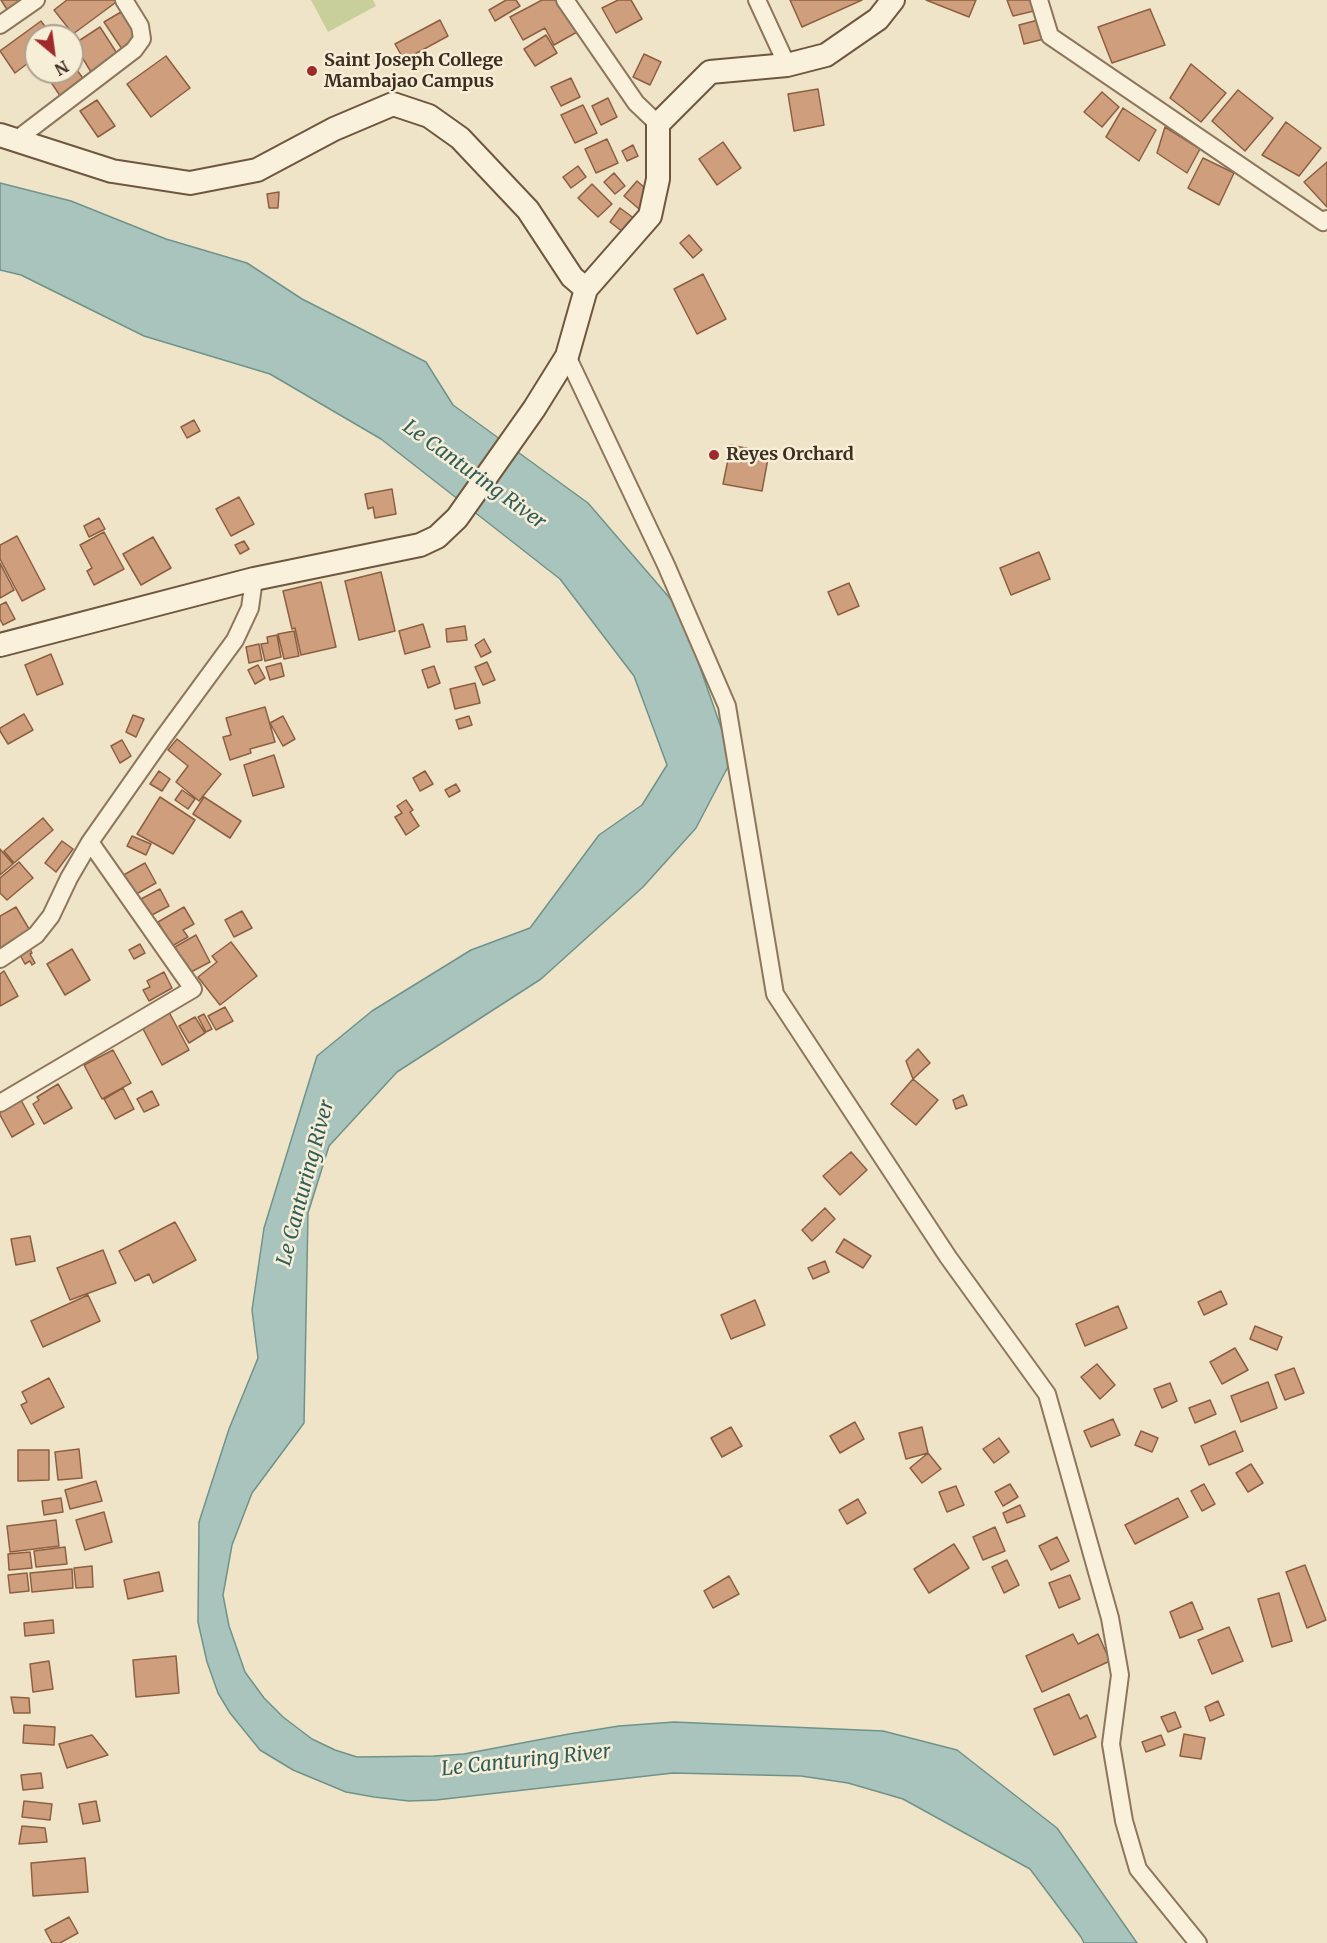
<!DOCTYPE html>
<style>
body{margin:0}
#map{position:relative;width:1327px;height:1943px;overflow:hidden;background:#f0e4c8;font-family:Merriweather,serif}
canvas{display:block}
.north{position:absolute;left:24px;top:24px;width:60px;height:60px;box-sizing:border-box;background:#f7eed8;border:2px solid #ada18e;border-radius:50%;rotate:151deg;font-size:16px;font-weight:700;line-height:24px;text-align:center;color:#3d2e20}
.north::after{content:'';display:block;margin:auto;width:21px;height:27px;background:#9e2a2b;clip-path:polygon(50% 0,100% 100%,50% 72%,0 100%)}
</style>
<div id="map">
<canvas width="1327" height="1943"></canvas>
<div class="north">N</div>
</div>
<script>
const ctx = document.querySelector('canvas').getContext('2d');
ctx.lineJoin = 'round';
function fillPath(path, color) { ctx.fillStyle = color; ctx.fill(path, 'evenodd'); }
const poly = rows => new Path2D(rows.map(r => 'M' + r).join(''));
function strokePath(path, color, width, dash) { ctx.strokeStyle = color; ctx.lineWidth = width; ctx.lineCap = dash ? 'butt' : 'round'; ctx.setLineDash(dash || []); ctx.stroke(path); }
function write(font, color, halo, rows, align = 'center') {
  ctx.font = font + ' Merriweather,serif'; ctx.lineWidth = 5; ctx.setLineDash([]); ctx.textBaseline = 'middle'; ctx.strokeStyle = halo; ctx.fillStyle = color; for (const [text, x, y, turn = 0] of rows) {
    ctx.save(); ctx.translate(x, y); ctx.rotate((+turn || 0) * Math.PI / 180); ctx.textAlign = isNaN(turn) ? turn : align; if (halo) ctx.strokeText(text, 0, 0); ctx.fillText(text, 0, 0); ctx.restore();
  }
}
const green = poly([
 [311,0,373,0,376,6,328,32]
]);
const water = poly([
 [0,183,71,201,166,239,247,263,302,299,426,362,453,405,588,503,680,610,732,759,696,828,643,887,541,979,397,1072,329,1146,308,1213,304,1423,252,1493,232,1545,223,1595,229,1626,245,1672,264,1698,283,1717,312,1739,335,1750,357,1757,434,1756,464,1754,569,1734,619,1726,674,1722,883,1731,957,1750,1057,1828,1137,1943,1084,1943,1081,1937,1030,1869,903,1799,848,1783,801,1776,673,1773,436,1800,409,1801,374,1797,346,1792,293,1770,260,1750,230,1713,218,1693,207,1662,198,1622,199,1522,229,1429,258,1358,252,1310,264,1228,317,1056,372,1011,471,950,530,928,599,835,642,805,667,765,634,676,560,579,381,439,270,374,144,336,21,275,0,270,0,183]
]);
const building = poly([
 [1,0,25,0,8,11,1,0],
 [67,0,119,0,73,34,54,10,67,0],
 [506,0,516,0,520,6,495,21,489,10,506,0],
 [542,0,559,0,577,32,554,45,545,28,523,40,510,17,542,0],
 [618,0,631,0,642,19,616,33,602,8,618,0],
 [790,0,862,0,802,27,790,0],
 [926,0,976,0,969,17,926,0],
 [1007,0,1035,0,1038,10,1013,16,1007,0],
 [1150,9,1165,45,1112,63,1098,27,1150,9],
 [121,12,138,39,122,49,104,22,121,12],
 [440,20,448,36,404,60,395,44,440,20],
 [1038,20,1044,39,1024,44,1019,25,1038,20],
 [41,21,52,36,36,36,36,57,15,73,0,51,41,21],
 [100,27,118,55,91,72,74,44,100,27],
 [546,35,557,53,535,66,524,49,546,35],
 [644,54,661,62,650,85,633,77,644,54],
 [166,56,190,88,151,117,127,84,166,56],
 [72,63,87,84,63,100,44,72,72,72,72,63],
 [1191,64,1226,93,1201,122,1170,98,1191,64],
 [571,78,580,97,561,106,551,87,571,78],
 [818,89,824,125,794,131,788,94,818,89],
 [1238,90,1273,118,1245,151,1212,121,1238,90],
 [1102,92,1119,107,1102,127,1084,112,1102,92],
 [608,98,617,117,601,125,592,106,608,98],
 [97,100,115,126,98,137,80,111,97,100],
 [583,105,597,133,575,143,561,115,583,105],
 [1123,108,1156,130,1139,161,1106,137,1123,108],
 [1286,122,1321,148,1299,176,1262,155,1286,122],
 [1165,127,1200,149,1187,173,1157,153,1165,127],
 [607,139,618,163,596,173,585,149,607,139],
 [723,142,741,168,717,185,699,159,723,142],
 [633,145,638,156,627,161,622,151,633,145],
 [1203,158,1234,173,1219,205,1188,188,1203,158],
 [1327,162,1327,207,1304,182,1327,162],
 [578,166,586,177,571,188,563,177,578,166],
 [614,173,625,186,615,194,604,182,614,173],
 [637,181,652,194,639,209,624,196,637,181],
 [592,184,612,204,598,217,578,198,592,184],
 [279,192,278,208,269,208,267,194,279,192],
 [620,208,639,222,628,236,610,222,620,208],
 [689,235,702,250,693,258,680,243,689,235],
 [703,274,726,319,697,334,674,289,703,274],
 [194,420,200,431,187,438,181,427,194,420],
 [731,445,769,453,762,491,723,484,731,445],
 [392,489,396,514,375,518,373,507,368,509,365,494,392,489],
 [239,497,254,524,231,536,216,509,239,497],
 [99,518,105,529,89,537,84,526,99,518],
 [104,532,124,569,94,585,87,571,92,568,80,545,104,532],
 [17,536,45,589,22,601,0,559,0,545,17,536],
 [153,537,171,568,141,585,123,554,153,537],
 [244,541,249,549,240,554,235,545,244,541],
 [1039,552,1050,579,1011,595,1000,568,1039,552],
 [0,563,14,590,0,598,0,563],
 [381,572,395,631,359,640,345,581,381,572],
 [321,582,336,647,301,655,295,628,292,629,283,591,321,582],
 [849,583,859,606,838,615,828,592,849,583],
 [6,602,15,619,3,625,0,619,0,605,6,602],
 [423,624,430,647,405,654,399,631,423,624],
 [465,626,467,640,447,642,446,629,465,626],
 [294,631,299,656,284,659,278,634,294,631],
 [277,635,281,657,265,661,261,644,268,643,267,637,277,635],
 [484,639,491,652,481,657,475,645,484,639],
 [259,644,262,660,249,663,246,647,259,644],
 [51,654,63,684,37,695,25,665,51,654],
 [487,662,495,680,483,685,475,667,487,662],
 [281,663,284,676,270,680,266,667,281,663],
 [258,665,265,678,255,684,248,670,258,665],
 [434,666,440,683,428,688,422,670,434,666],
 [475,683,480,703,455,709,450,689,475,683],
 [265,707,275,742,250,749,251,753,230,760,223,737,231,735,226,718,265,707],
 [24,714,33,730,8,744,0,731,0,728,24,714],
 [133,715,144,719,136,737,126,732,133,715],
 [283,716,295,739,283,746,270,723,283,716],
 [469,716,472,725,459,729,456,720,469,716],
 [177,739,221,774,199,801,176,782,188,766,168,750,177,739],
 [122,740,131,756,120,763,111,746,122,740],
 [274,755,284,787,253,796,244,765,274,755],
 [159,771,170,779,162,791,150,784,159,771],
 [425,771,433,784,420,791,413,778,425,771],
 [456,784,460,791,449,797,445,790,456,784],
 [182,790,195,799,188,809,175,800,182,790],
 [160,797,195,820,173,854,137,834,160,797],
 [204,797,241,821,230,838,193,814,204,797],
 [406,800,413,810,410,812,419,826,406,835,395,817,402,813,397,806,406,800],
 [43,818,53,830,14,863,4,851,43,818],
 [132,836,151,844,146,855,127,846,132,836],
 [62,841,73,849,56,872,45,863,62,841],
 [0,849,13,864,0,875,0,849],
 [19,862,33,878,7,900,0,893,0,878,19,862],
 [145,863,156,883,131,897,120,877,145,863],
 [160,889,169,906,148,917,139,900,160,889],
 [16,907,32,934,0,952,0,916,16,907],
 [184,907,194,924,183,930,188,937,172,946,158,922,184,907],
 [242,911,252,928,234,937,225,920,242,911],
 [196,935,210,962,191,972,187,964,182,967,174,952,177,951,175,947,196,935],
 [231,942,257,976,220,1005,198,977,217,962,212,956,231,942],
 [140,944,145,953,134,959,129,950,140,944],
 [30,949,32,953,30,954,35,963,32,965,30,961,25,964,20,955,30,949],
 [72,949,90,980,65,995,47,964,72,949],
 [4,971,18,996,0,1006,0,974,4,971],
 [164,972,172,988,149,1001,143,990,150,987,147,981,164,972],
 [225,1007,233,1021,216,1030,208,1016,225,1007],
 [169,1012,189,1050,162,1065,142,1027,169,1012],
 [204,1014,212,1029,206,1032,198,1017,204,1014],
 [195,1017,205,1033,189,1043,179,1026,195,1017],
 [918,1049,930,1063,913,1079,906,1061,918,1049],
 [113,1050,131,1083,102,1099,84,1065,113,1050],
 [913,1079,938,1100,916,1125,891,1104,913,1079],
 [58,1084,72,1108,44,1124,33,1104,39,1100,37,1097,58,1084],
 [123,1088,134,1109,115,1119,104,1099,123,1088],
 [152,1091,159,1105,144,1112,137,1099,152,1091],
 [963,1095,967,1105,956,1109,953,1100,963,1095],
 [21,1100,34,1124,12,1137,0,1115,0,1112,21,1100],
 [851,1152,867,1170,840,1195,823,1176,851,1152],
 [825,1208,835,1219,812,1241,802,1230,825,1208],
 [175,1222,196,1260,153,1283,149,1274,135,1281,119,1251,175,1222],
 [30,1236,35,1261,16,1265,11,1239,30,1236],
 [844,1239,871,1256,863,1268,836,1252,844,1239],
 [103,1250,116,1283,70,1300,57,1268,103,1250],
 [825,1261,829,1272,813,1279,808,1268,825,1261],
 [1221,1291,1227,1304,1204,1315,1198,1302,1221,1291],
 [88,1295,100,1321,43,1347,31,1321,88,1295],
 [755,1300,765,1325,731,1339,721,1315,755,1300],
 [1118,1306,1127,1328,1085,1346,1076,1324,1118,1306],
 [1255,1326,1282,1337,1277,1350,1250,1339,1255,1326],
 [1235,1348,1248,1370,1222,1384,1210,1362,1235,1348],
 [1097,1364,1115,1385,1100,1399,1081,1377,1097,1364],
 [1294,1368,1304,1393,1285,1400,1275,1375,1294,1368],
 [49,1378,64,1407,31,1424,21,1405,27,1402,22,1392,49,1378],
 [1268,1382,1277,1408,1241,1422,1231,1396,1268,1382],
 [1170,1383,1177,1401,1162,1408,1154,1389,1170,1383],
 [1210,1400,1216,1414,1195,1423,1189,1408,1210,1400],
 [1113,1419,1120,1435,1091,1447,1084,1431,1113,1419],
 [855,1422,864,1439,840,1453,830,1436,855,1422],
 [731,1427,742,1446,722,1457,711,1438,731,1427],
 [922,1427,928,1453,906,1459,899,1433,922,1427],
 [1141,1431,1158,1438,1152,1452,1135,1445,1141,1431],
 [1235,1431,1243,1451,1209,1465,1201,1446,1235,1431],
 [999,1438,1009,1452,994,1463,983,1449,999,1438],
 [79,1449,82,1478,58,1480,55,1452,79,1449],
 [18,1450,49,1450,49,1480,18,1481,18,1450],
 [928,1453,941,1469,922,1483,910,1468,928,1453],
 [1251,1464,1263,1483,1248,1492,1236,1473,1251,1464],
 [96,1481,102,1501,70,1509,65,1490,96,1481],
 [1010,1484,1018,1497,1003,1506,995,1492,1010,1484],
 [1204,1484,1215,1504,1202,1511,1191,1491,1204,1484],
 [956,1486,964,1505,947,1512,939,1492,956,1486],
 [61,1498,63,1512,44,1515,42,1501,61,1498],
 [1178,1498,1188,1517,1135,1544,1125,1525,1178,1498],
 [858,1499,866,1513,847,1524,839,1510,858,1499],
 [1020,1505,1025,1516,1007,1523,1003,1513,1020,1505],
 [104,1512,112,1542,85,1550,76,1520,104,1512],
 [56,1520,59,1546,10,1552,7,1526,56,1520],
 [995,1527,1005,1551,983,1560,973,1537,995,1527],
 [1057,1537,1069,1561,1051,1570,1039,1546,1057,1537],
 [954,1544,969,1568,929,1593,914,1569,954,1544],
 [65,1547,67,1564,36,1567,34,1551,65,1547],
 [30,1552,32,1568,9,1570,8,1554,30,1552],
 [1007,1560,1019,1585,1004,1593,992,1567,1007,1560],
 [1305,1565,1326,1620,1307,1628,1286,1572,1305,1565],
 [92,1566,93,1587,76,1588,74,1568,92,1566],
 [72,1569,73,1588,32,1592,30,1573,72,1569],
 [159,1572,163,1591,128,1599,124,1580,159,1572],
 [27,1573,29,1591,10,1593,8,1575,27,1573],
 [1070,1575,1080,1599,1059,1608,1049,1583,1070,1575],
 [729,1576,739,1594,713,1608,704,1591,729,1576],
 [1279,1593,1292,1641,1272,1647,1258,1599,1279,1593],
 [1192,1602,1203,1629,1180,1638,1170,1612,1192,1602],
 [53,1620,54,1633,25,1636,24,1623,53,1620],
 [1229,1627,1243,1661,1212,1674,1198,1640,1229,1627],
 [1073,1634,1078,1644,1098,1634,1110,1661,1042,1692,1026,1656,1073,1634],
 [176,1656,179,1693,136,1697,133,1660,176,1656],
 [49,1661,53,1689,33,1692,30,1664,49,1661],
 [1069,1694,1080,1719,1087,1715,1096,1737,1054,1755,1034,1709,1069,1694],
 [11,1697,29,1698,30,1713,14,1713,11,1697],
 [1218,1701,1224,1715,1210,1721,1205,1707,1218,1701],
 [1175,1712,1181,1727,1168,1732,1161,1717,1175,1712],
 [24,1725,55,1727,54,1745,23,1743,24,1725],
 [1184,1734,1205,1738,1201,1759,1180,1756,1184,1734],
 [92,1735,108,1755,67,1768,59,1744,92,1735],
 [1161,1735,1165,1745,1146,1752,1142,1742,1161,1735],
 [41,1773,43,1788,23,1790,21,1775,41,1773],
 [24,1801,52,1804,50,1820,22,1817,24,1801],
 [96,1801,100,1821,83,1824,79,1804,96,1801],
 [22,1826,45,1828,47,1842,19,1844,22,1826],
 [85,1858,88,1892,33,1896,31,1863,85,1858],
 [69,1917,78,1933,60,1943,52,1943,45,1930,69,1917]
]);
const street = poly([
 [565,0,636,103,658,124],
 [757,0,787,65],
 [1039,0,1050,36,1323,222,1327,219],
 [0,25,36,0],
 [16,140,134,50,142,39,140,26,124,0],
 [567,356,666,565,727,706,775,994,948,1257,1047,1394,1110,1618,1120,1675,1111,1744,1124,1821,1138,1869,1198,1943],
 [0,959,36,935,51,916,69,878,90,842,163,738,235,640,250,608,254,579],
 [0,1103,193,989,90,842]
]);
const secondary = poly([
 [0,135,112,171,190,183,257,170,334,129,393,104,429,116,460,138,528,210,572,277,586,289,567,356,534,409,457,518,437,537,420,545,254,579,0,645],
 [586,289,650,216,658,179,658,124,710,72,787,65,826,55,878,19,893,0]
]);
const markers = [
 [312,71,6,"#9e2a2b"],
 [714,455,6,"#9e2a2b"]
];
const poiNames = [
 ["Saint Joseph College",324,61],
 ["Mambajao Campus",324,82],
 ["Reyes Orchard",726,455]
];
const waterNames = [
 ["Le Canturing River",474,475,36],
 ["Le Canturing River",306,1183,-75],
 ["Le Canturing River",526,1761,-6]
];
fillPath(green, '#c9cf9b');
fillPath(water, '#a9c4bc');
strokePath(water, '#6f938a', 1.5);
fillPath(building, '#cf9f7d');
strokePath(building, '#8d5f41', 1.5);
strokePath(street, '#8d765c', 20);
strokePath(secondary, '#6f573f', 26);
strokePath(street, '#faf1dc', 16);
strokePath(secondary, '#faf1dc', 22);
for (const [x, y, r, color] of markers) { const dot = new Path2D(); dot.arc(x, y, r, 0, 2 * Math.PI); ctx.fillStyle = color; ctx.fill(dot); strokePath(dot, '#f7eed8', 2); }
write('bold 18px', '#3d2e20', '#f7eed8', poiNames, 'left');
write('italic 20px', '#2f5d5a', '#f7eed8', waterNames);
</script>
